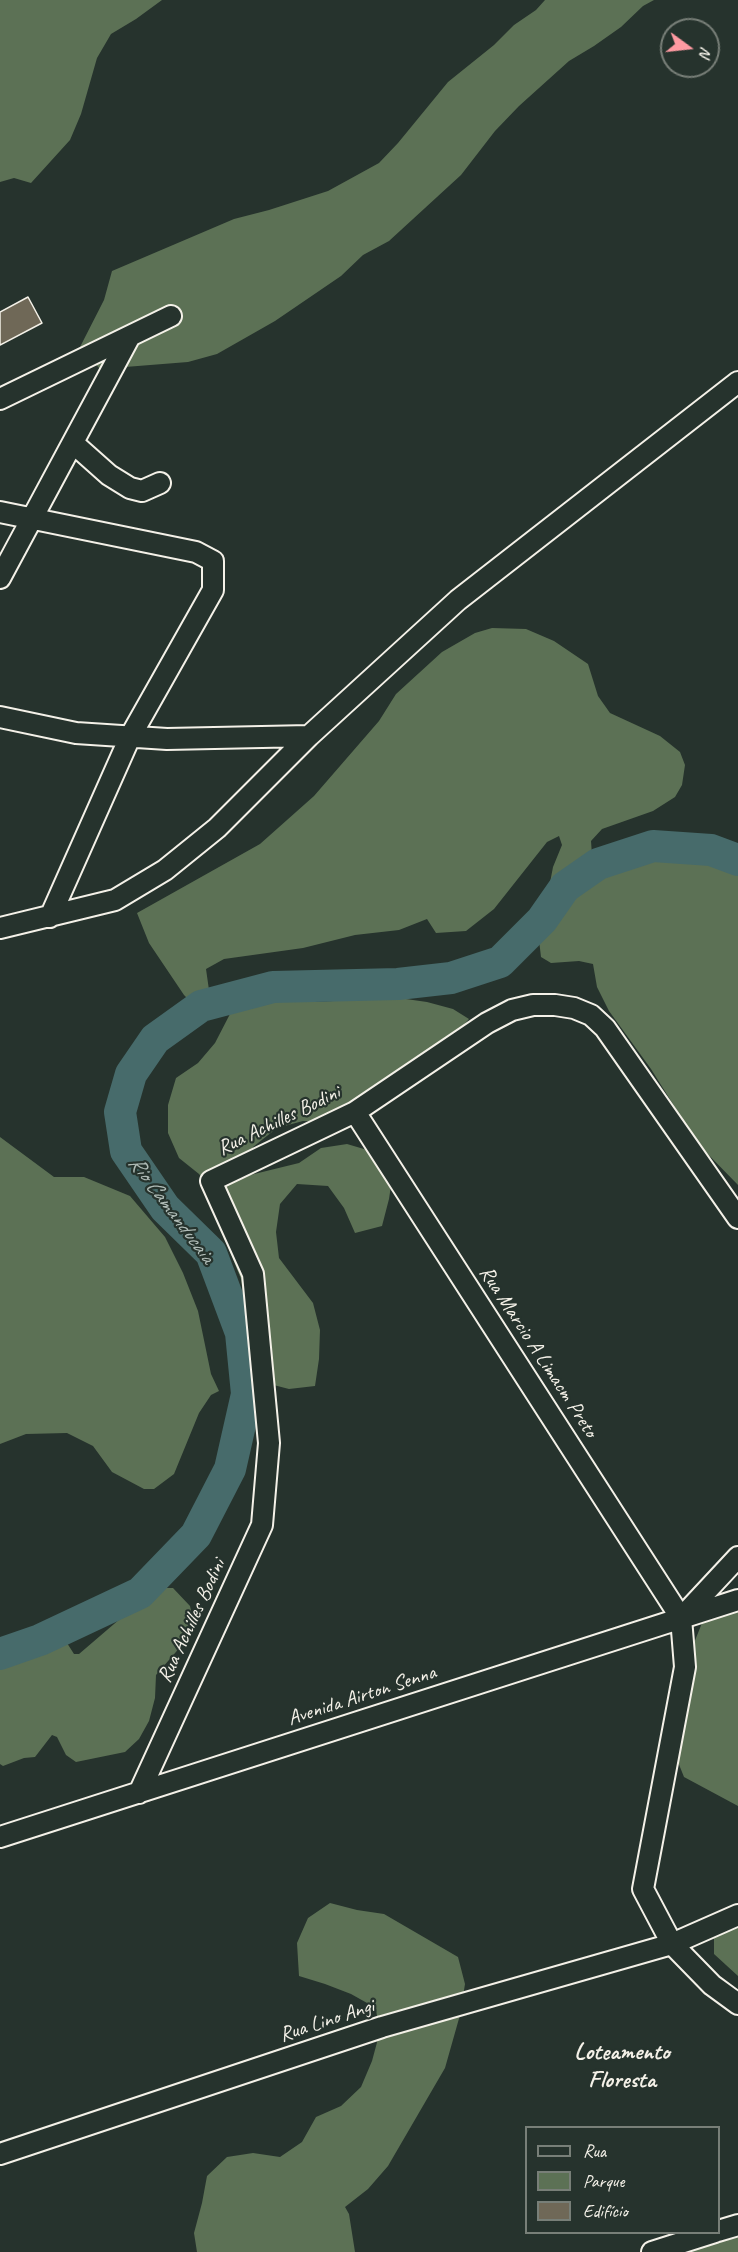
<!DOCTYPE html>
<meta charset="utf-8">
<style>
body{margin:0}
#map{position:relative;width:738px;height:2252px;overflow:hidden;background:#26332d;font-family:Caveat,sans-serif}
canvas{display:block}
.legend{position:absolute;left:525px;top:2126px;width:195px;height:108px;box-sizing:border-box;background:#26332d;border:2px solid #787f78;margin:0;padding:8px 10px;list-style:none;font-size:18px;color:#f4f1e8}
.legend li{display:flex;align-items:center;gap:12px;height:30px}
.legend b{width:30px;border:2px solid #787f78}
.north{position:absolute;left:660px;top:18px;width:60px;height:60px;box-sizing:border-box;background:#26332d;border:2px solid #787f78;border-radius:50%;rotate:105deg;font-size:16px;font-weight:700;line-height:24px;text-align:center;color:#f4f1e8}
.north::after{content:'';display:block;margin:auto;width:21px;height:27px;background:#ff9aa2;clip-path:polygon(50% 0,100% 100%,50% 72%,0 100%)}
</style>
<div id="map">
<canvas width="738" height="2252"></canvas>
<ul class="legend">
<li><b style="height:8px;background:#26332d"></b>Rua</li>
<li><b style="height:16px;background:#5c7155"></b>Parque</li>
<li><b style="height:16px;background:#6f6857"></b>Edifício</li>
</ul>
<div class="north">N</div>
</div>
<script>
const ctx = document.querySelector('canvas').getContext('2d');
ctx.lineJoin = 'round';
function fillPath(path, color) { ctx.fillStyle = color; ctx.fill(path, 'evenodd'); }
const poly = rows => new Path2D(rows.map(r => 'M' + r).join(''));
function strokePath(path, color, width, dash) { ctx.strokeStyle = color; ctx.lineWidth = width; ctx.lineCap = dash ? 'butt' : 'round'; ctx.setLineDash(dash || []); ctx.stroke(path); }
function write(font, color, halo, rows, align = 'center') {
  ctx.font = font + ' Caveat,sans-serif'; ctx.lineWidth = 4.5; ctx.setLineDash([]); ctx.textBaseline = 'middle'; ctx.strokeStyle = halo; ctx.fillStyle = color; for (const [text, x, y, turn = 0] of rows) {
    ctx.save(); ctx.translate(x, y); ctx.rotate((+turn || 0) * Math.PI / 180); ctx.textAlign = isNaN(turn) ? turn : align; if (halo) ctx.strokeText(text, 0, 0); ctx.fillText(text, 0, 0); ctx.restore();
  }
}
const green = poly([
 [0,0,162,0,136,19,111,34,97,58,81,114,70,140,31,183,14,178,0,182],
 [545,0,654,0,643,6,621,27,594,46,569,61,519,106,495,131,461,175,389,241,363,255,341,276,275,321,217,354,188,362,100,369,80,347,104,300,112,271,234,219,269,210,328,191,379,163,398,143,448,82,494,45,514,25,536,10],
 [492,628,526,629,554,641,588,664,598,696,610,713,660,736,680,752,685,765,682,785,675,797,653,811,602,829,591,841,592,855,619,861,738,845,738,1185,698,1144,651,1069,609,1011,597,987,593,964,579,961,551,963,541,957,539,940,553,867,562,845,559,836,547,842,494,909,466,931,436,933,427,919,399,930,355,935,303,948,224,959,206,969,209,990,198,1003,191,1002,184,995,149,943,137,913,260,844,314,796,379,721,396,694,442,652,475,633],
 [399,998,427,1002,453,1009,469,1019,442,1049,332,1122,303,1121,277,1128,253,1147,246,1176,299,1163,321,1148,347,1144,374,1152,393,1172,389,1199,382,1226,355,1233,344,1208,328,1186,297,1184,280,1204,276,1232,279,1258,313,1303,320,1330,319,1359,315,1386,289,1389,262,1382,247,1360,248,1331,241,1279,220,1227,218,1198,199,1174,179,1158,168,1133,168,1105,176,1078,198,1063,215,1043,230,1014,255,1000,312,1002],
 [0,1137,54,1177,84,1177,130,1196,165,1237,183,1273,198,1311,211,1374,219,1391,211,1395,199,1413,174,1474,154,1489,144,1489,112,1472,93,1446,67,1433,26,1434,0,1444],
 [164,1588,173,1588,190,1606,194,1624,188,1638,156,1675,155,1698,149,1721,139,1739,125,1752,76,1762,66,1755,57,1737,52,1735,35,1757,24,1758,3,1766,0,1764,0,1654,18,1647,67,1643,74,1654,79,1654,142,1600],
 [738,1602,738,1806,684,1777,674,1752,686,1670,694,1643,704,1618],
 [330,1903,357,1910,384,1914,458,1957,465,1984,460,2015,445,2068,388,2166,368,2189,345,2207,349,2214,355,2252,197,2252,194,2233,202,2203,207,2176,227,2157,253,2153,280,2157,302,2142,316,2117,341,2106,361,2087,372,2061,379,2035,376,2008,351,1994,325,1984,299,1976,297,1943,308,1918],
 [738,1910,738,1976,714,1954,714,1925],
 [738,2219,738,2252,669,2252]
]);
const river = poly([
 [0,1654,40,1640,140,1593,196,1535,230,1469,247,1394,241,1333,211,1253,165,1208,126,1151,120,1112,131,1074,155,1039,201,1006,273,987,398,984,451,978,500,962,542,920,565,887,598,864,653,846,711,850,738,860]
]);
const building = poly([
 [28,297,42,323,0,345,0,312,28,297]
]);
const minor = poly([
 [0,399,171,316],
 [73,443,109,475,130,488,142,491,160,483],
 [0,512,196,552,213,561,213,590,130,737,50,917],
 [0,578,130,336],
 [0,717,76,733,167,739,309,736],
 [0,928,115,900,165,870,217,828,309,736,458,600,738,382],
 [355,1112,681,1618,685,1667,643,1889,672,1944,712,1985,738,2004],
 [683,1616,738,1557],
 [139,1793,262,1525,269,1443,253,1274,211,1181,355,1112,487,1023,512,1010,533,1005,555,1005,574,1008,591,1015,605,1028,738,1218],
 [0,1837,738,1600],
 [0,2154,382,2027,672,1944,738,1915],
 [718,2231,738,2225],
 [652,2252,715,2232]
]);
const streetNames = [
 ["Rua Achilles Bodini",279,1121,-26],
 ["Rua Marcio A Limacm Preto",538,1352,57],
 ["Rua Achilles Bodini",192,1621,-65],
 ["Avenida Airton Senna",362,1696,-18],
 ["Rua Lino Angi",327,2021,-18]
];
const waterNames = [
 ["Rio Camanducaia",171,1210,53]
];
const quarterNames = [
 ["Loteamento",622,2053],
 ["Floresta",622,2081]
];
fillPath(green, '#5c7155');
strokePath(river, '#476b6b', 32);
fillPath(building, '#6f6857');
strokePath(building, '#f4f1e8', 1.5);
strokePath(minor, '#f4f1e8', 24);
strokePath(minor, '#26332d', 20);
write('21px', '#f4f1e8', '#26332d', streetNames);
write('italic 22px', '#afbbb6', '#26332d', waterNames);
write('bold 24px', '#f4f1e8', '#26332d', quarterNames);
</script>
